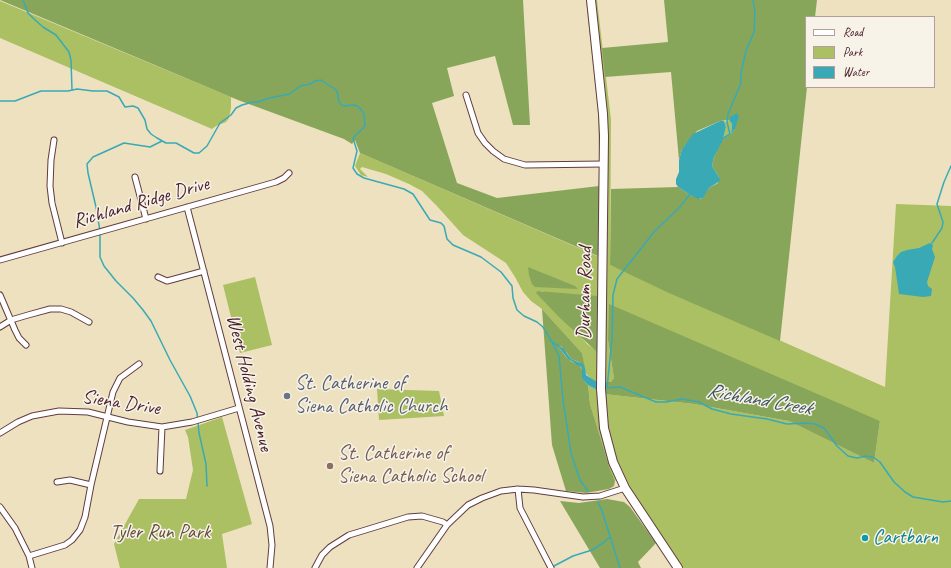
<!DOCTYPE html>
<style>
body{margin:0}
#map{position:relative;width:951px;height:568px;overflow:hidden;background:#ede1c0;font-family:Caveat,sans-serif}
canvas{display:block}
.legend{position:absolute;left:805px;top:16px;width:130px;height:72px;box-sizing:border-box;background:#f7f3e8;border:1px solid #b29e9c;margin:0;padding:5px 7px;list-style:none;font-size:12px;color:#4a1f2b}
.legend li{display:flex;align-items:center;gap:8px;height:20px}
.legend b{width:20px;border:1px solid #b29e9c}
</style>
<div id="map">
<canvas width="951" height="568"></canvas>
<ul class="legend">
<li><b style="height:5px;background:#fff"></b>Road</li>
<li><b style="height:11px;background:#abbf63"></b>Park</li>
<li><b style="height:11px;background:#39aab5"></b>Water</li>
</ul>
</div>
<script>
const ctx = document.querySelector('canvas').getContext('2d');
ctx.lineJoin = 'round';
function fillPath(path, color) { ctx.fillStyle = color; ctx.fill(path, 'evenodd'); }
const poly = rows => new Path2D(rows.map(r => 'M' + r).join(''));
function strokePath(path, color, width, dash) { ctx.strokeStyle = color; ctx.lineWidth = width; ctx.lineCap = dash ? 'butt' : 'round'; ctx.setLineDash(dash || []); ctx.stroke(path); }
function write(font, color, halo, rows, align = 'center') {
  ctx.font = font + ' Caveat,sans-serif'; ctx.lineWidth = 3; ctx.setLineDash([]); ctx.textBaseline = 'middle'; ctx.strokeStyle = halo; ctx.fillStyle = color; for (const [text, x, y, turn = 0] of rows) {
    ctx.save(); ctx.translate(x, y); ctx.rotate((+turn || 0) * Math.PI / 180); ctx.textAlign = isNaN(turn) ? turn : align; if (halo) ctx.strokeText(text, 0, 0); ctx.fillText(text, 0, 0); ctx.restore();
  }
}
const green = poly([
 [586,0,588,0,600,111,601,153,599,157,598,113],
 [594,0,597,0,611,120,610,265,885,387,896,204,951,206,951,568,681,568,631,492,617,463,607,427,604,394,694,404,789,421,874,463,880,421,608,340,614,378,611,382,604,382,606,263],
 [0,1,231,97,231,108,229,118,226,122,216,126,212,129,0,38],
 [729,120,732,124,731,134,722,140,726,127,724,122],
 [360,153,597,256,599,168,602,175,599,354,609,461,616,480,615,481,610,469,590,404,588,385,597,390,595,382,585,373,582,353,542,309,531,301,523,292,515,277,506,263,463,235,436,205,422,191,409,184,386,174,362,167,360,169,368,177,361,175,355,166],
 [539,291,543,291,597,351,587,344],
 [255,277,272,345,240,353,223,285],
 [377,389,439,391,444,416,379,420],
 [222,417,252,524,222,534,227,568,120,568,114,544,139,499,186,499,193,470,188,437,185,430]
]);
const forest = poly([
 [0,0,523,0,530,125,513,125,495,56,447,68,454,96,432,103,457,183,497,198,599,186,598,256,360,153,355,140,352,144,344,139,238,100],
 [664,0,817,0,815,17,806,17,806,87,807,87,780,341,669,293,610,265,611,189,678,187,690,195,701,199,709,188,718,183,719,177,712,166,714,157,722,140,731,134,735,129,731,117,729,120,720,121,697,131,682,149,679,160,671,72,605,77,602,48,668,42],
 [528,267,575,286,578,289,535,287,532,284,529,275],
 [538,291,598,296,597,352,559,317,538,295,536,293],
 [609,304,880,421,874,463,789,421,694,404,604,394,604,382,611,382,614,378,608,340],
 [542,309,582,353,585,368,579,362,571,359,567,353,564,351,562,347,558,346,566,357,572,362,578,364,582,369,584,381,588,385,590,404,610,469,615,481,614,486,609,489,586,493,566,491,552,445],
 [607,499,624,502,630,507,656,543,638,562,641,568,600,568,560,501,579,503]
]);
const water = poly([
 [737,113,739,116,735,129,731,134,732,124,729,120,730,117],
 [720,121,724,121,726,127,722,142,714,157,712,166,719,177,720,181,709,188,703,198,698,199,690,195,678,187,676,184,676,179,679,172,679,160,682,149,693,134],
 [930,243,933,245,932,249,935,257,927,282,928,286,932,289,931,296,923,297,899,294,895,267,893,262,897,256,901,252,907,250,919,248],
 [557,345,563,348,571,359,583,364,585,368,586,375,597,382,597,390,588,385,584,381,582,378,582,369,581,367,568,359]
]);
const stream = poly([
 [23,0,28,13,34,19,43,27,56,35,69,52,71,60,72,90],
 [0,101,15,101,41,91,68,91,77,89,93,91,107,91,119,97,125,107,133,106,138,108,145,120,147,129,151,134,157,138,166,143,176,143,194,153,199,153,207,146,220,123,231,115,236,108,242,105,253,102,258,102,269,98,290,94,300,86,310,84,315,81,321,80,333,88,337,91,339,102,343,106,354,105,359,107,364,114,365,126,353,138,357,151,353,168,357,174,364,178,404,189,413,194,430,220,441,223,444,226,447,239,453,245,481,257,501,272,512,286,513,298,517,310,524,316,537,322,543,327,552,342,559,356,563,400,571,453,580,480,588,491],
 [722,139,730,134,727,122,728,114,741,83,741,73,746,51,754,32,755,12,753,0],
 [690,194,680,207,654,232,617,279,613,295,612,339,607,388,620,387,656,402,666,402,682,399,699,402,712,409,731,414,767,419,787,424,806,423,815,424,824,428,837,446,848,456,857,458,866,456,873,457,880,462,894,482,905,492,913,497,943,502,951,501],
 [100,231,96,207,88,173,87,164,93,157,124,143,150,147,162,141],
 [100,234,100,257,104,266,116,281,133,298,143,310,151,321,170,360,190,396,197,413,199,433,206,464,207,486],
 [932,243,942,228,943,222,937,204,944,182,951,166],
 [552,342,559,346],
 [598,502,602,511,620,568],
 [554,566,573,556,592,550,603,543,610,537]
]);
const minor = poly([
 [466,95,478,133,485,143,493,151,504,159,525,165,604,164],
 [54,140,51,160,50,186,52,203,62,243],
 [135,177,146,219],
 [187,207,270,526,272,545,270,568],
 [0,260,276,182,284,178,289,173],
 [158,277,167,281,204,271],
 [0,295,15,330,19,338,26,345],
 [0,327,11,320,28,315,50,309,61,309,71,312,89,322],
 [0,433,18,422,32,416,59,411,88,412,128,422,162,427,192,422,239,408],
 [160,471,162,427],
 [57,482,70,480,91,485],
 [518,489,520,508,551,568],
 [0,507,15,528,29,556,32,568],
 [29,556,65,545,72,540,80,530,85,517,91,485,113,392,120,378,139,364],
 [315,568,322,555,330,547,349,535,359,532,408,517,422,516,443,522,447,525],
 [417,568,447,525,468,505,482,498,501,491,518,489,534,490,583,497,600,496,625,488]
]);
const primary = poly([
 [591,0,603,114,604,136,601,389,604,428,613,462,625,488,678,568]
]);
const markers = [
 [287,396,4,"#6b7280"],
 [330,466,4,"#8d6e63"],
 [865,538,4,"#0f9aa8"]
];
const streetNames = [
 ["Richland Ridge Drive",141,203,-16],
 ["Durham Road",585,293,-89],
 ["West Holding Avenue",249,383,76],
 ["Siena Drive",121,403,9]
];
const worshipNames = [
 ["St. Catherine of",295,384],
 ["Siena Catholic Church",295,407]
];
const educationNames = [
 ["St. Catherine of",338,454],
 ["Siena Catholic School",338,477]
];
const parkNames = [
 ["Tyler Run Park",160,533]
];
const cultureNames = [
 ["Cartbarn",873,538]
];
const waterNames = [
 ["Richland Creek",759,400,10]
];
fillPath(green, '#abbf63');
fillPath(forest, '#88a659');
fillPath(water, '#39aab5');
strokePath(stream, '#39aab5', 1.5);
strokePath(minor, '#623c41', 7);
strokePath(primary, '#623c41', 10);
strokePath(minor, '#fff', 5);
strokePath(primary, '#fff', 8);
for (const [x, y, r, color] of markers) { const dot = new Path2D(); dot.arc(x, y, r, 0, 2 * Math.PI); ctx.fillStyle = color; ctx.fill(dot); strokePath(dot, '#f7f3e8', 1.5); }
write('20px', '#4a1f2b', '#f7f3e8', streetNames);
write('20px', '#5b616d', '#f7f3e8', worshipNames, 'left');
write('20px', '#785e54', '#f7f3e8', educationNames, 'left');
write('20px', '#674f3c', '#f7f3e8', parkNames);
write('20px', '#0d838f', '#f7f3e8', cultureNames, 'left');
write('italic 21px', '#435762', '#f7f3e8', waterNames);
</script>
